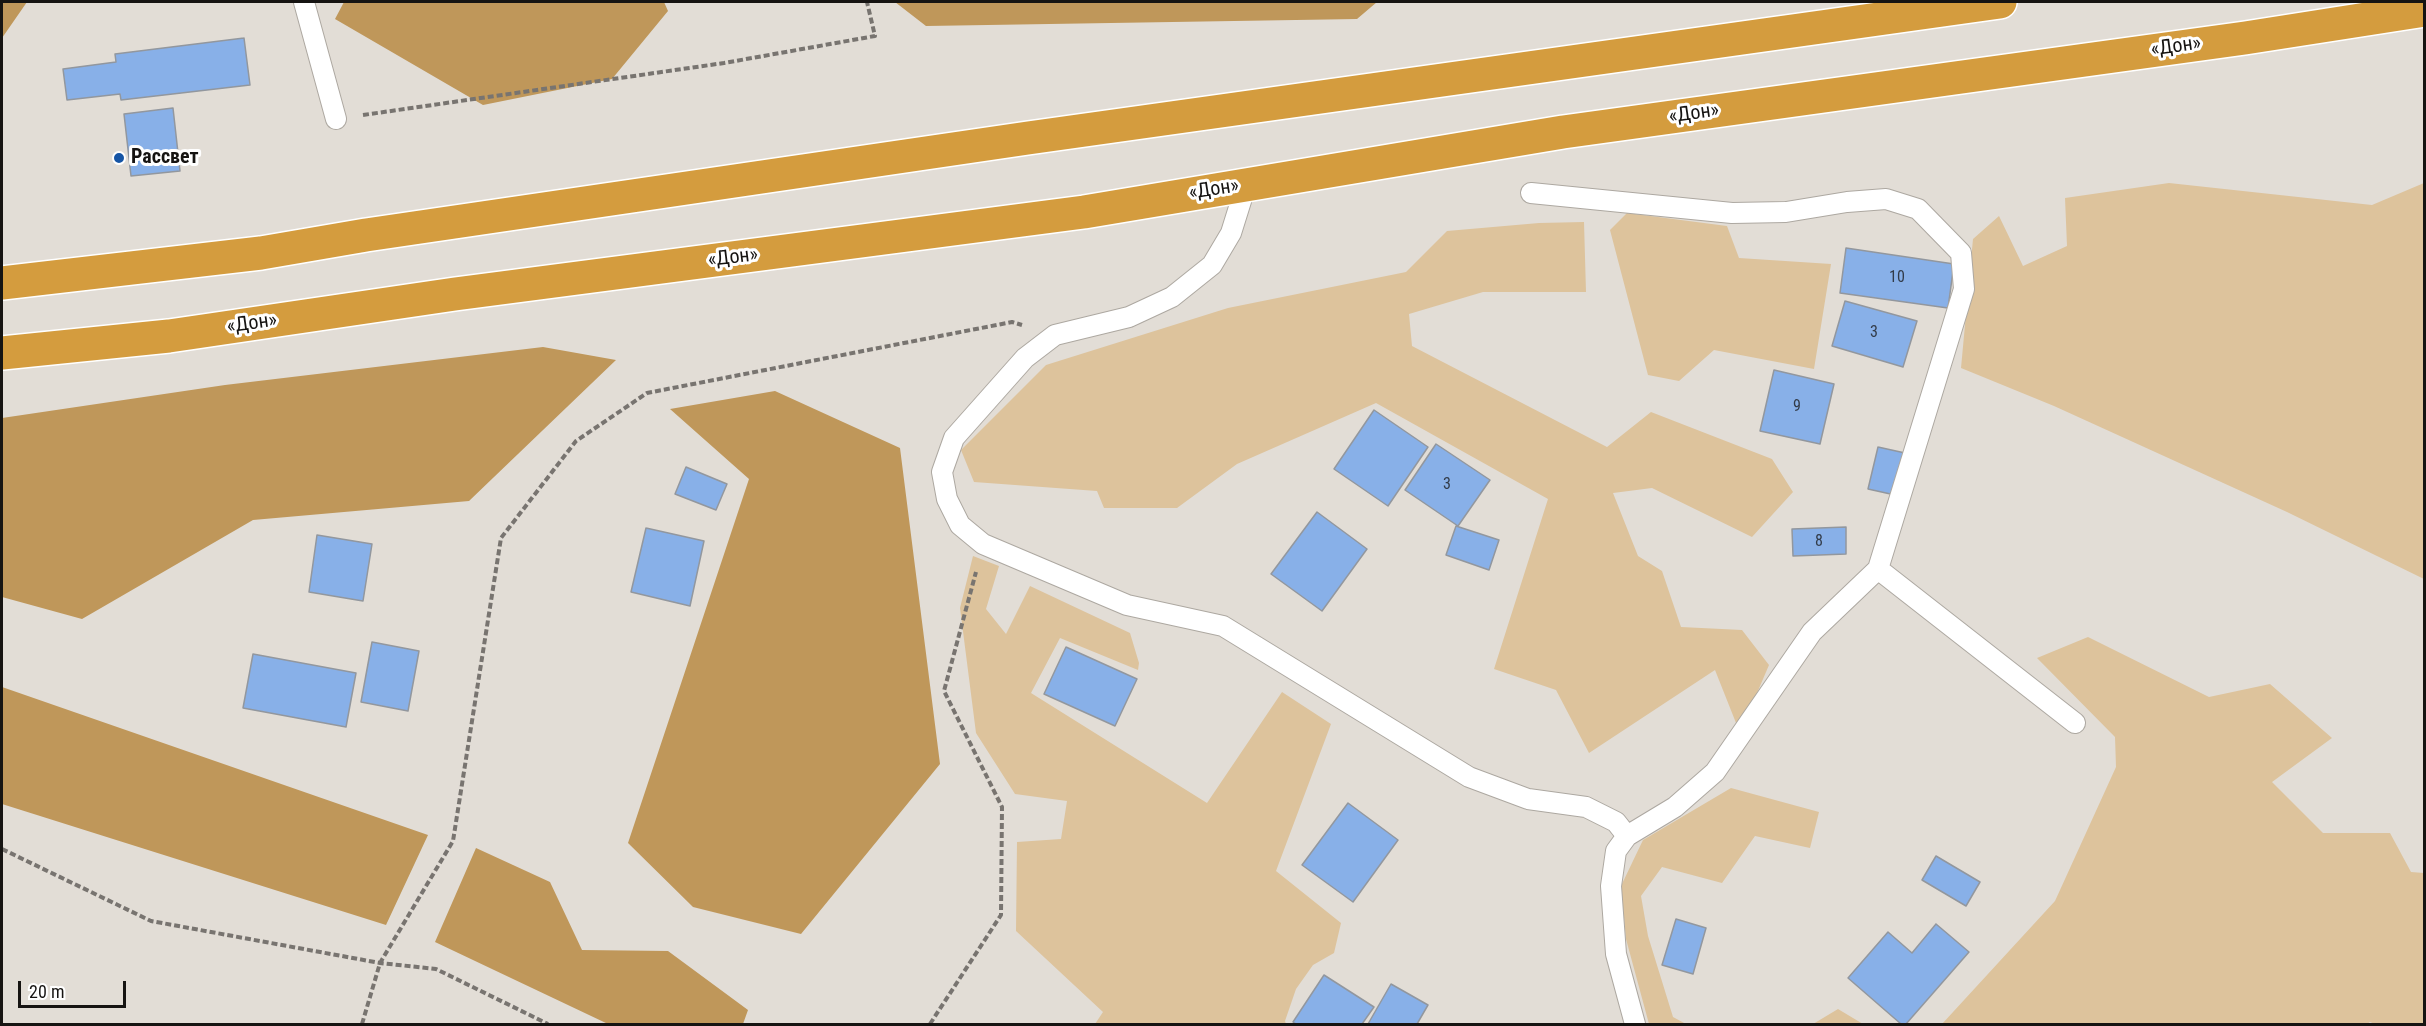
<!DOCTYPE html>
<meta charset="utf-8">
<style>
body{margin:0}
#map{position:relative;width:2426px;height:1026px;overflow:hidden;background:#e2ddd6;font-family:"Roboto Condensed",sans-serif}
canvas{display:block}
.frame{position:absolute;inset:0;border:3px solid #161412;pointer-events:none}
.scale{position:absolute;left:18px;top:981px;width:108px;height:27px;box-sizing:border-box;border:3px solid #161412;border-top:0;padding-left:8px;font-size:18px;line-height:21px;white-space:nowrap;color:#161412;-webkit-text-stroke:4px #fff;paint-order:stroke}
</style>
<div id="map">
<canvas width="2426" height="1026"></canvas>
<div class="frame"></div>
<div class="scale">20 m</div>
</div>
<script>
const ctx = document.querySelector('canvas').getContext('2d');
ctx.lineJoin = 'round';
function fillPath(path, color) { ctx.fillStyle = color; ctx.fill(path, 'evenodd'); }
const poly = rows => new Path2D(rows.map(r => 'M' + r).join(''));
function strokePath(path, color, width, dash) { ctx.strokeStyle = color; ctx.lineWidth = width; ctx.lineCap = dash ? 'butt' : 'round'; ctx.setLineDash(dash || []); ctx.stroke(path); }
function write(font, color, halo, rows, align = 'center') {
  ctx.font = font + ' "Roboto Condensed",sans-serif'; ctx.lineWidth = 6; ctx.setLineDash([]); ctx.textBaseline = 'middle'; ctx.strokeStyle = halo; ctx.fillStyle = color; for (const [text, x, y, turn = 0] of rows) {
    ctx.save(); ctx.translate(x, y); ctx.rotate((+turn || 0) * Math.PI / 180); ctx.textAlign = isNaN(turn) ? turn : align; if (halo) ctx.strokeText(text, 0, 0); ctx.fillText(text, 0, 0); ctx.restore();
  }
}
const green = poly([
 [2169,183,2372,205,2424,183,2424,579,2287,512,2054,406,1961,368,1973,239,1999,216,2023,266,2067,246,2065,198],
 [1627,213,1727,226,1739,258,1831,264,1814,369,1714,350,1679,381,1648,375,1610,230],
 [1584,222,1586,292,1483,292,1409,314,1412,346,1607,447,1651,412,1772,459,1793,492,1752,537,1652,488,1613,493,1638,556,1662,571,1681,627,1742,630,1769,665,1740,733,1715,670,1589,753,1556,690,1494,669,1548,499,1376,403,1237,464,1177,508,1104,508,1097,491,974,482,961,450,1046,365,1228,308,1406,272,1447,231,1539,223],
 [973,556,999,566,986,609,1006,634,1030,586,1130,633,1139,663,1138,670,1060,638,1031,693,1207,803,1282,692,1331,724,1276,871,1341,923,1334,953,1313,965,1296,989,1285,1021,1286,1024,1095,1024,1103,1012,1016,931,1017,842,1061,839,1067,801,1015,794,976,733,960,608],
 [2088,637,2209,697,2270,684,2332,738,2272,782,2323,833,2390,833,2411,872,2424,873,2424,1024,2375,1024,2370,1022,2367,1024,1942,1024,2055,901,2116,767,2115,737,2037,658],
 [1731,788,1819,812,1810,848,1755,836,1722,883,1662,867,1641,896,1648,936,1673,1017,1686,1024,1649,1024,1626,939,1621,886,1643,840],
 [1838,1009,1863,1024,1813,1024]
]);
const forest = poly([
 [2,2,27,2,2,38],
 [344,2,664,2,668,11,612,79,483,105,335,19],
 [895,2,1377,2,1357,19,926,26],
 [543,347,616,360,469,501,253,520,82,619,2,597,2,418,225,385],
 [775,391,900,448,940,764,801,934,693,907,628,843,749,479,670,409],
 [2,687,428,835,386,925,2,804],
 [476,848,550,882,582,950,668,951,748,1010,743,1024,608,1024,435,942]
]);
const building = poly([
 [244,38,250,85,121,100,120,94,67,100,63,69,116,62,115,54,244,38],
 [173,108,180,171,131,176,124,114,173,108],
 [1846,248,1954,264,1948,308,1840,293,1846,248],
 [1845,301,1917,321,1903,367,1832,346,1845,301],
 [1774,370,1834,384,1820,444,1760,431,1774,370],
 [1374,410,1428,447,1388,506,1334,469,1374,410],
 [1436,444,1490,480,1458,526,1405,490,1436,444],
 [1878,447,1905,453,1895,495,1868,489,1878,447],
 [686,467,727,484,716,510,675,494,686,467],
 [1317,512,1367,549,1322,611,1271,574,1317,512],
 [1456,526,1499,540,1489,570,1446,555,1456,526],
 [1846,527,1846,554,1793,556,1792,529,1846,527],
 [646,528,704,541,690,606,631,592,646,528],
 [317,535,372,544,363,601,309,592,317,535],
 [372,642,419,651,408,711,361,702,372,642],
 [1066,647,1137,679,1115,726,1044,694,1066,647],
 [253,654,356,673,346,727,243,708,253,654],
 [1348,803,1398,840,1353,902,1302,865,1348,803],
 [1936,856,1980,882,1966,906,1922,880,1936,856],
 [1676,919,1706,928,1693,974,1662,965,1676,919],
 [1936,924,1969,952,1906,1024,1901,1024,1848,978,1888,932,1912,953,1936,924],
 [1324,975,1374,1007,1362,1024,1296,1024,1293,1022,1324,975],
 [1391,984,1428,1005,1417,1024,1368,1024,1391,984]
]);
const path = poly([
 [363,115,724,63,875,36,867,2],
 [2,849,151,921,380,963,436,969,548,1024],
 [362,1024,380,963,453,841,501,538,576,441,647,393,1012,322,1022,325],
 [930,1024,1001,915,1002,807,944,691,976,572]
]);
const lane = poly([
 [304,2,336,119],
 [1246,185,1231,233,1212,265,1172,297,1129,317,1055,335,1025,358,954,438,942,472,947,499,960,525,983,544,1127,605,1223,626,1469,777,1528,799,1586,807,1616,822,1627,836],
 [1531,193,1732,213,1786,212,1847,202,1886,199,1918,209,1961,253,1964,289,1878,569,2075,723],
 [1635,1024,1616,954,1611,886,1616,851,1627,836,1675,807,1715,772,1812,632,1878,569]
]);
const highway = poly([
 [2,283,261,253,366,235,1028,138,2000,2],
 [2,353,169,336,455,294,1084,212,1563,132,2245,38,2424,10]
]);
const markers = [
 [119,158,6,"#1655a5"]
];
const numberNames = [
 ["10",1897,278],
 ["3",1874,333],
 ["9",1797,407],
 ["3",1447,485],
 ["8",1819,542]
];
const streetNames = [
 ["«Дон»",2176,47,-8],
 ["«Дон»",1694,114,-8],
 ["«Дон»",1214,190,-9],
 ["«Дон»",733,258,-7],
 ["«Дон»",252,324,-8]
];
const poiNames = [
 ["Рассвет",131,158]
];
fillPath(green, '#ddc39c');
fillPath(forest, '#bf975a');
fillPath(building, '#88b0e8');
strokePath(building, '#92979e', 1.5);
strokePath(lane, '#ada8a1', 22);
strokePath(highway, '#fff', 36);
strokePath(path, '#787470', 4, [6, 3]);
strokePath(lane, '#fff', 20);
strokePath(highway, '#d49c3e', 33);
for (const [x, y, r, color] of markers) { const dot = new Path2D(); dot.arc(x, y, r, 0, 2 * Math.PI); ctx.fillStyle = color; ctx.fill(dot); strokePath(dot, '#fff', 2); }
write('16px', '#323b48', null, numberNames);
write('20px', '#161412', '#fff', streetNames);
write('bold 20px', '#161412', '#fff', poiNames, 'left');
</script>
